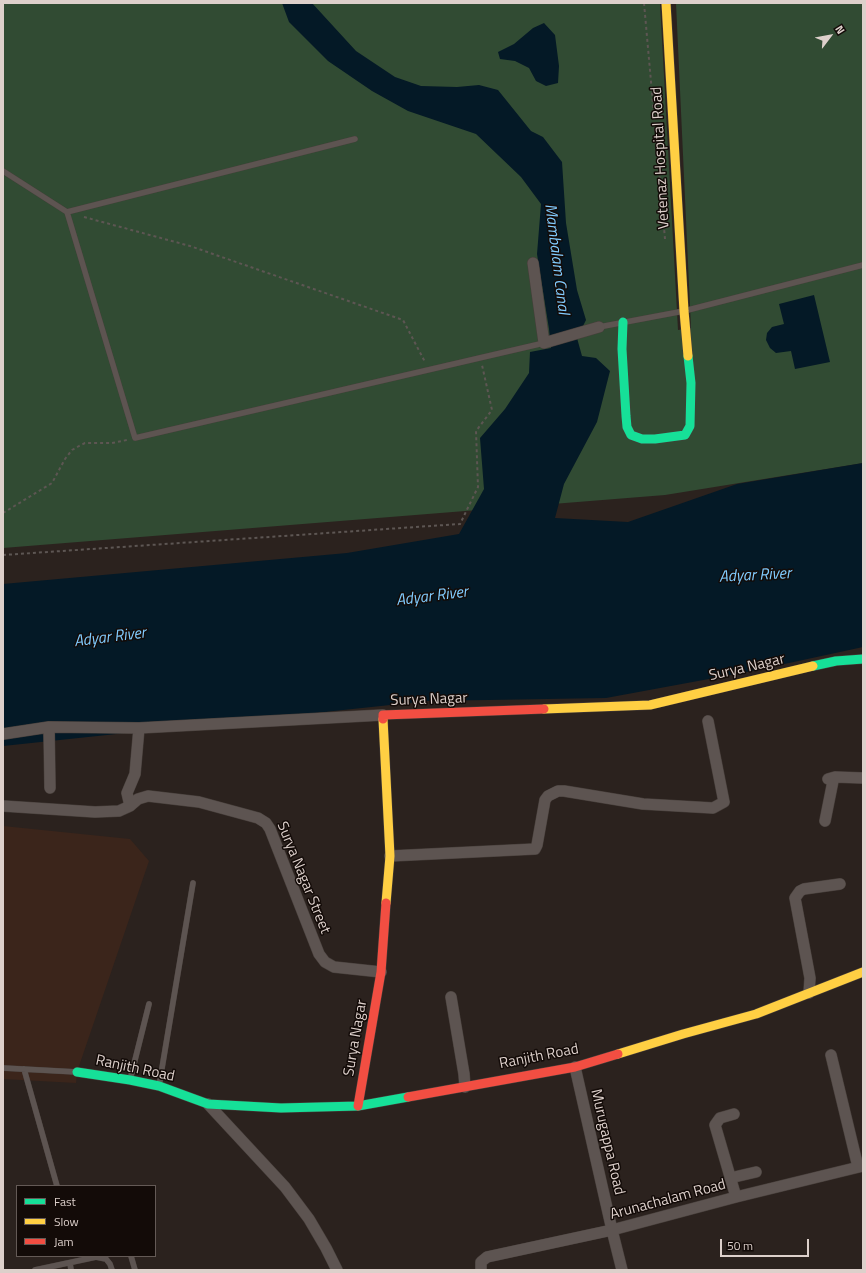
<!DOCTYPE html>
<style>
body{margin:0}
#map{position:relative;width:866px;height:1273px;overflow:hidden;background:#2b221e;font-family:"Titillium Web",sans-serif}
canvas{display:block}
.frame{position:absolute;inset:0;border:4px solid #ddd0cb;pointer-events:none}
.legend{position:absolute;left:16px;top:1185px;width:140px;height:72px;box-sizing:border-box;background:#130b08;border:1px solid #645a56;margin:0;padding:5px 7px;list-style:none;font-size:12px;color:#ddd0cb}
.legend li{display:flex;align-items:center;gap:8px;height:20px}
.legend b{width:20px;border:1px solid #645a56}
.north{position:absolute;left:810px;top:16px;width:40px;height:40px;-webkit-text-stroke:3px #130b08;paint-order:stroke;rotate:58deg;font-size:11px;font-weight:700;line-height:16px;text-align:center;color:#ddd0cb}
.north::after{content:'';display:block;margin:auto;width:14px;height:18px;background:#ddd0cb;clip-path:polygon(50% 0,100% 100%,50% 72%,0 100%)}
.scale{position:absolute;left:720px;top:1239px;width:89px;height:18px;box-sizing:border-box;border:2px solid #ddd0cb;border-top:0;padding-left:5px;font-size:12px;line-height:14px;white-space:nowrap;color:#ddd0cb;-webkit-text-stroke:3px #130b08;paint-order:stroke}
</style>
<div id="map">
<canvas width="866" height="1273"></canvas>
<div class="frame"></div>
<ul class="legend">
<li><b style="height:5px;background:#16e098"></b>Fast</li>
<li><b style="height:5px;background:#ffcf43"></b>Slow</li>
<li><b style="height:5px;background:#f24e42"></b>Jam</li>
</ul>
<div class="north">N</div>
<div class="scale">50 m</div>
</div>
<script>
const ctx = document.querySelector('canvas').getContext('2d');
ctx.lineJoin = 'round';
function fillPath(path, color) { ctx.fillStyle = color; ctx.fill(path, 'evenodd'); }
const poly = rows => new Path2D(rows.map(r => 'M' + r).join(''));
function strokePath(path, color, width, dash) { ctx.strokeStyle = color; ctx.lineWidth = width; ctx.lineCap = dash ? 'butt' : 'round'; ctx.setLineDash(dash || []); ctx.stroke(path); }
function write(font, color, halo, rows, align = 'center') {
  ctx.font = font + ' "Titillium Web",sans-serif'; ctx.lineWidth = 3; ctx.setLineDash([]); ctx.textBaseline = 'middle'; ctx.strokeStyle = halo; ctx.fillStyle = color; for (const [text, x, y, turn = 0] of rows) {
    ctx.save(); ctx.translate(x, y); ctx.rotate((+turn || 0) * Math.PI / 180); ctx.textAlign = isNaN(turn) ? turn : align; if (halo) ctx.strokeText(text, 0, 0); ctx.fillText(text, 0, 0); ctx.restore();
  }
}
const built = poly([
 [3,826,130,839,149,861,77,1072,76,1083,3,1079]
]);
const green = poly([
 [3,3,660,3,678,330,691,328,676,3,863,3,863,463,665,495,3,548]
]);
const water = poly([
 [282,3,312,3,356,51,395,77,421,86,457,87,479,85,498,90,531,131,543,137,562,162,566,223,577,290,586,320,577,338,582,356,596,358,610,371,597,422,564,484,555,518,628,522,737,484,863,463,863,647,752,671,606,698,428,701,3,746,3,584,347,553,459,534,484,489,480,438,505,409,529,373,530,352,551,348,549,329,537,254,541,204,521,177,476,134,408,111,372,91,328,61,289,22],
 [544,23,555,35,559,66,558,83,546,86,536,81,529,68,515,61,500,59,498,52,514,44,533,28],
 [814,295,830,362,795,369,791,351,776,353,770,348,766,340,767,333,772,327,784,324,779,304]
]);
const path = poly([
 [644,3,665,239],
 [84,217,190,246,403,320,425,362],
 [3,513,52,483,65,459,72,450,79,446,85,443,112,443,127,440],
 [3,555,460,524,478,487,476,431,492,410,482,365]
]);
const lane = poly([
 [3,171,67,212,355,139],
 [67,212,135,438,544,343],
 [599,327,684,311,863,265],
 [3,1068,77,1072],
 [24,1069,57,1186],
 [130,1080,149,1004],
 [159,1086,193,883],
 [131,1256,135,1270],
 [70,1263,71,1270],
 [35,1270,96,1257,106,1259,110,1264,112,1270]
]);
const street = poly([
 [533,263,544,343,599,327],
 [49,727,50,788],
 [3,734,49,727,139,728,383,715],
 [3,806,95,812,119,811,130,806,138,799,148,796,199,802,258,818,266,823,270,829,319,954,325,962,334,967,381,972],
 [130,806,127,793,135,774,139,728],
 [825,821,833,781,828,779,835,777,863,778],
 [390,856,535,849,537,845,545,800,548,796,558,791,564,791,643,804,713,808,724,802,708,721],
 [809,993,810,978,795,898,800,891,804,889,840,884],
 [451,997,464,1074,465,1087],
 [831,1055,858,1167],
 [575,1067,612,1230,622,1270],
 [208,1104,285,1187,309,1219,326,1248,337,1270],
 [734,1114,720,1118,715,1125,736,1197],
 [730,1178,756,1172],
 [481,1270,481,1262,487,1257,612,1230,736,1197,863,1166]
]);
const fast = poly([
 [623,322,622,349,626,416,627,427,631,435,642,439,655,439,685,435,690,426,691,383,688,356],
 [813,666,836,661,863,659],
 [77,1072,130,1080,159,1086,208,1104,281,1108,358,1106,408,1097]
]);
const slow = poly([
 [666,3,684,311,688,356],
 [544,709,650,705,813,666],
 [383,719,390,856,386,903],
 [618,1054,683,1034,756,1014,863,972]
]);
const jam = poly([
 [383,719,383,715,544,709],
 [408,1097,575,1067,618,1054],
 [358,1106,381,972,386,903]
]);
const streetNames = [
 ["Vetenaz Hospital Road",661,158,-93],
 ["Surya Nagar",747,668,-13],
 ["Surya Nagar",429,700,-2],
 ["Surya Nagar Street",303,878,68],
 ["Surya Nagar",356,1038,-80],
 ["Ranjith Road",539,1057,-11],
 ["Ranjith Road",135,1069,12],
 ["Murugappa Road",607,1142,77],
 ["Arunachalam Road",668,1200,-15]
];
const waterNames = [
 ["Mambalam Canal",556,259,83],
 ["Adyar River",755,576,-3],
 ["Adyar River",432,597,-7],
 ["Adyar River",110,638,-7]
];
fillPath(built, '#3b251b');
fillPath(green, '#314b33');
fillPath(water, '#041926');
strokePath(lane, '#473f3b', 6);
strokePath(street, '#473f3b', 12);
strokePath(fast, '#473f3b', 10);
strokePath(slow, '#473f3b', 10);
strokePath(jam, '#473f3b', 10);
strokePath(path, '#5d5653', 2, [3, 3]);
strokePath(lane, '#5d5451', 5.5);
strokePath(street, '#5d5451', 11);
strokePath(fast, '#16e098', 9);
strokePath(slow, '#ffcf43', 9);
strokePath(jam, '#f24e42', 9);
write('15px', '#ddd0cb', '#130b08', streetNames);
write('italic 16px', '#81ccff', '#130b08', waterNames);
</script>
